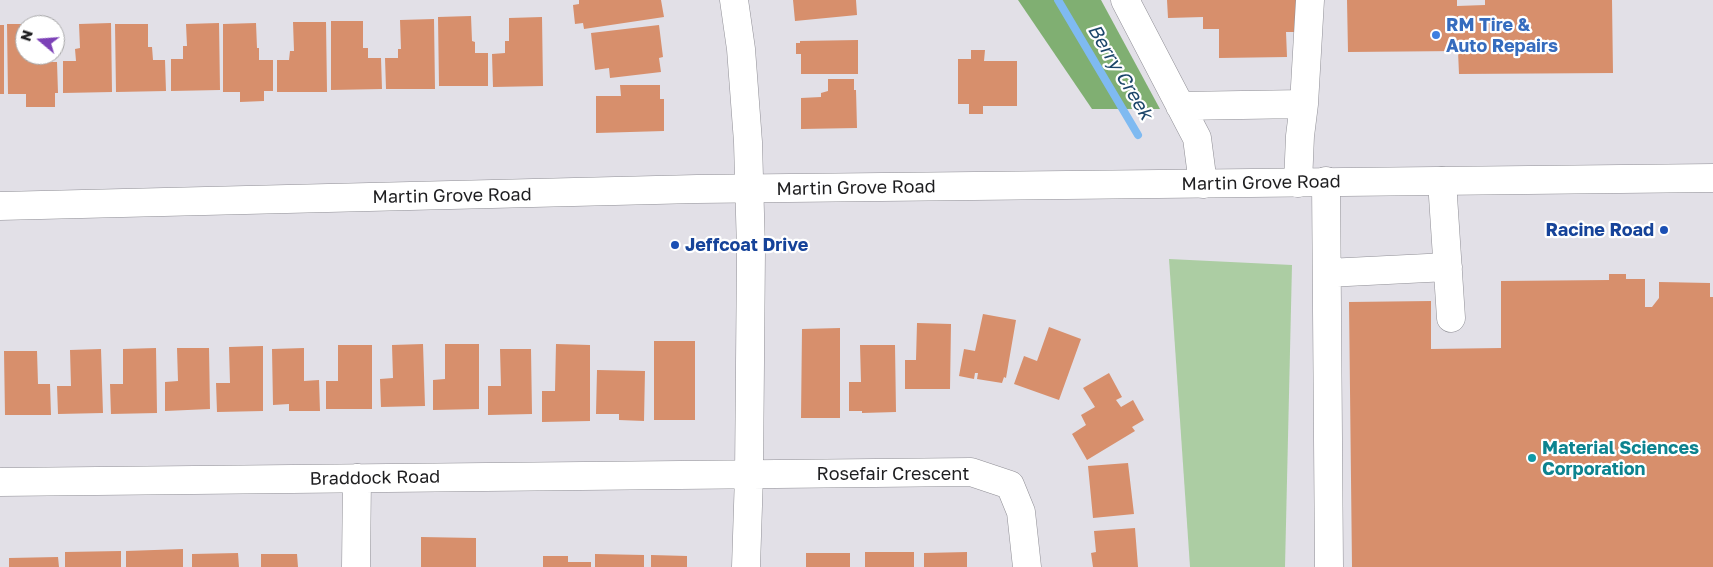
<!DOCTYPE html>
<style>
body{margin:0}
#map{position:relative;width:1713px;height:567px;overflow:hidden;background:#e2e0e7;font-family:"Golos Text",sans-serif}
canvas{display:block}
.north{position:absolute;left:15px;top:15px;width:50px;height:50px;box-sizing:border-box;background:#fff;border:1px solid #a5a5a6;border-radius:50%;rotate:288deg;font-size:14px;font-weight:700;line-height:20px;text-align:center;color:#1e1e20}
.north::after{content:'';display:block;margin:auto;width:18px;height:22px;background:#7c41b7;clip-path:polygon(50% 0,100% 100%,50% 72%,0 100%)}
</style>
<div id="map">
<canvas width="1713" height="567"></canvas>
<div class="north">N</div>
</div>
<script>
const ctx = document.querySelector('canvas').getContext('2d');
ctx.lineJoin = 'round';
function fillPath(path, color) { ctx.fillStyle = color; ctx.fill(path, 'evenodd'); }
const poly = rows => new Path2D(rows.map(r => 'M' + r).join(''));
function strokePath(path, color, width, dash) { ctx.strokeStyle = color; ctx.lineWidth = width; ctx.lineCap = dash ? 'butt' : 'round'; ctx.setLineDash(dash || []); ctx.stroke(path); }
function write(font, color, halo, rows, align = 'center') {
  ctx.font = font + ' "Golos Text",sans-serif'; ctx.lineWidth = 4.5; ctx.setLineDash([]); ctx.textBaseline = 'middle'; ctx.strokeStyle = halo; ctx.fillStyle = color; for (const [text, x, y, turn = 0] of rows) {
    ctx.save(); ctx.translate(x, y); ctx.rotate((+turn || 0) * Math.PI / 180); ctx.textAlign = isNaN(turn) ? turn : align; if (halo) ctx.strokeText(text, 0, 0); ctx.fillText(text, 0, 0); ctx.restore();
  }
}
const green = poly([
 [1169,259,1292,265,1285,567,1190,567]
]);
const forest = poly([
 [1018,0,1101,0,1160,109,1092,109]
]);
const stream = poly([
 [1058,0,1138,135]
]);
const building = poly([
 [579,0,661,0,664,17,584,29,583,23,575,24,573,5,579,4],
 [793,0,856,0,857,15,795,21],
 [1167,0,1307,0,1308,32,1286,32,1287,57,1219,58,1219,29,1203,29,1203,17,1168,18],
 [1347,0,1457,0,1457,6,1485,5,1485,0,1612,0,1613,73,1459,74,1458,51,1348,52],
 [471,16,472,41,475,42,475,53,488,53,488,86,439,86,438,17],
 [542,17,543,86,493,87,492,54,505,53,505,41,509,41,509,18],
 [434,19,435,89,386,89,385,58,398,58,398,49,401,49,400,20],
 [331,21,363,21,363,48,368,48,368,58,381,58,382,89,331,90],
 [293,22,326,22,327,92,277,92,277,60,289,60,290,51,294,51],
 [111,23,112,92,63,93,63,61,76,61,75,49,80,48,79,24],
 [219,23,220,90,171,91,171,59,183,59,183,46,187,46,186,24],
 [256,23,257,48,259,48,259,60,273,60,273,91,264,91,264,101,240,102,240,92,223,92,223,24],
 [7,24,25,24,25,55,45,55,45,62,57,62,58,93,55,93,55,107,26,107,26,94,8,94],
 [115,24,148,24,148,47,152,47,153,60,165,60,166,91,116,92],
 [0,25,4,25,4,94,0,94],
 [659,25,663,57,659,58,661,72,610,78,609,68,595,70,591,33],
 [858,40,858,74,801,74,801,54,796,54,796,43,800,43,800,41],
 [971,50,985,50,984,61,1017,61,1017,106,983,106,983,114,969,114,969,104,958,104,958,59,971,59],
 [828,79,854,79,854,90,856,90,857,128,801,129,801,98,821,97,821,93,828,91],
 [620,85,660,85,660,99,664,99,664,131,596,133,596,96,621,96],
 [1609,274,1626,274,1626,279,1645,279,1645,307,1652,307,1659,298,1659,282,1710,283,1710,297,1713,297,1713,567,1352,567,1349,302,1431,301,1431,349,1501,348,1501,281,1609,280],
 [983,314,1016,320,1006,378,1004,377,1002,383,977,379,978,373,975,373,974,379,959,376,964,349,975,351],
 [917,323,951,324,950,389,905,389,905,360,916,360],
 [1049,327,1081,339,1059,400,1014,384,1024,356,1037,361],
 [840,328,840,418,801,418,802,329],
 [654,341,695,341,695,420,654,420],
 [423,344,425,406,381,407,380,379,393,378,392,345],
 [445,344,479,344,479,409,433,410,433,380,445,379],
 [556,344,590,345,590,421,542,422,542,391,555,391],
 [338,345,372,345,372,409,326,409,326,381,338,381],
 [860,345,895,345,896,412,862,413,862,411,849,411,849,382,861,382],
 [263,346,263,411,217,412,216,383,230,383,229,347],
 [156,348,157,413,111,414,110,384,123,384,123,349],
 [177,348,209,348,210,409,165,411,165,382,178,381],
 [304,348,304,381,319,380,320,411,289,411,289,404,273,405,272,349],
 [101,349,103,413,58,414,57,386,71,386,70,350],
 [500,349,531,349,532,414,488,415,488,386,501,386],
 [4,351,37,351,38,384,50,384,51,415,5,415],
 [597,370,645,371,644,421,619,420,619,414,596,414],
 [1109,373,1122,397,1116,400,1121,407,1133,400,1144,420,1132,427,1135,431,1087,460,1072,434,1086,425,1081,415,1095,407,1083,388],
 [1128,463,1134,514,1093,518,1088,466],
 [1135,528,1138,567,1093,567,1091,553,1096,552,1094,531],
 [421,537,476,538,476,567,421,567],
 [183,549,183,567,126,567,126,551],
 [121,551,121,567,65,567,65,552],
 [865,552,914,552,914,567,865,567],
 [967,552,967,567,924,567,924,553],
 [238,553,239,567,192,567,192,554],
 [806,553,850,553,850,567,806,567],
 [261,554,297,554,298,567,261,567],
 [595,554,644,555,644,567,595,567],
 [651,555,687,556,687,567,651,567],
 [543,556,568,556,568,562,591,562,591,567,543,567],
 [58,557,59,567,9,567,9,558]
]);
const minor = poly([
 [734,0,741,49,748,142,751,250,749,475,746,567],
 [1125,0,1197,138,1203,184],
 [1304,104,1310,0],
 [1180,106,1304,104,1300,136,1298,183],
 [1326,181,1329,567],
 [1442,181,1451,318],
 [1327,273,1448,267],
 [0,482,971,472,1010,485,1021,512,1027,567],
 [356,567,357,478]
]);
const major = poly([
 [0,206,697,189,1713,178]
]);
const markers = [
 [1436,35,5,"#3f7fe0"],
 [1664,230,5,"#1a4fb4"],
 [675,245,5,"#1a4fb4"],
 [1532,458,5,"#0f9aa8"]
];
const shopNames = [
 ["RM Tire &",1446,25],
 ["Auto Repairs",1446,46]
];
const streetNames = [
 ["Martin Grove Road",1261,183,-1],
 ["Martin Grove Road",856,188,-1],
 ["Martin Grove Road",452,196,-1],
 ["Rosefair Crescent",893,474],
 ["Braddock Road",375,478,-1]
];
const transitNames = [
 ["Racine Road",1654,230],
 ["Jeffcoat Drive",685,245,"left"]
];
const cultureNames = [
 ["Material Sciences",1542,448],
 ["Corporation",1542,469]
];
const waterNames = [
 ["Berry Creek",1120,72,59]
];
fillPath(green, '#accda3');
fillPath(forest, '#80af72');
strokePath(stream, '#7fbaf1', 8);
fillPath(building, '#d78f6c');
strokePath(minor, '#8f8e95', 29);
strokePath(major, '#8f8e95', 29);
strokePath(minor, '#fff', 28);
strokePath(major, '#fff', 28);
for (const [x, y, r, color] of markers) { const dot = new Path2D(); dot.arc(x, y, r, 0, 2 * Math.PI); ctx.fillStyle = color; ctx.fill(dot); strokePath(dot, '#fff', 2); }
write('bold 18px', '#366cbe', '#fff', shopNames, 'left');
write('18px', '#1e1e20', '#fff', streetNames);
write('bold 18px', '#164399', '#fff', transitNames, 'right');
write('bold 18px', '#0d838f', '#fff', cultureNames, 'left');
write('italic 19px', '#1b466a', '#fff', waterNames);
</script>
